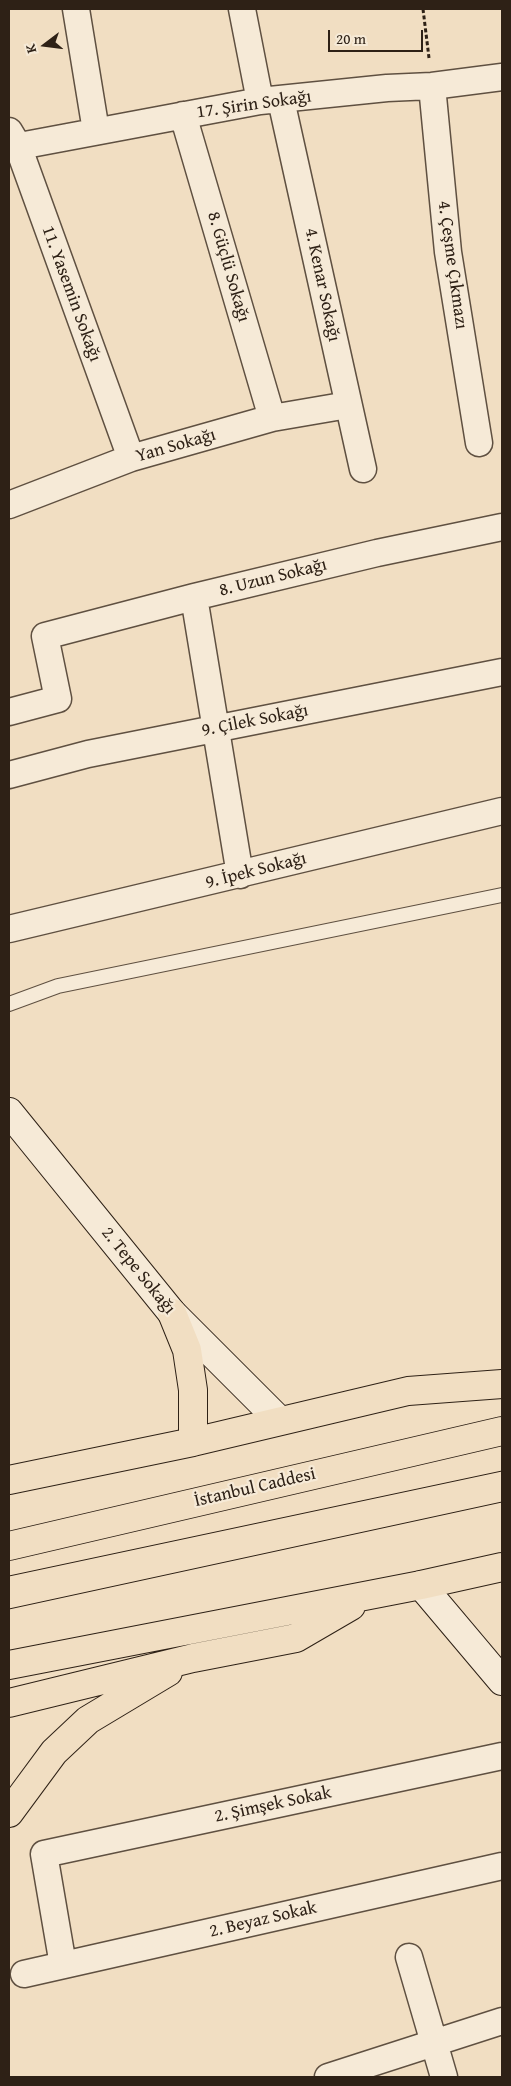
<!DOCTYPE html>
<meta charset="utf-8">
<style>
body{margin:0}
#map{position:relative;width:511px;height:2086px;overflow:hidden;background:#f1dec2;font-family:"Gentium Book Plus",serif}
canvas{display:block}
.frame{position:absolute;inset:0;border:10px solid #2e2116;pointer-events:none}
.north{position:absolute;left:20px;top:20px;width:50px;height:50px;-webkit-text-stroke:4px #f6ead7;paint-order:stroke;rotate:255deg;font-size:14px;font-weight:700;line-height:20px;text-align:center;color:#2e2116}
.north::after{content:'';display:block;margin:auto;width:18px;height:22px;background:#2e2116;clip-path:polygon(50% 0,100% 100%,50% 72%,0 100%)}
.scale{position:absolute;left:328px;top:30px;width:95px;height:22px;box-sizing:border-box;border:2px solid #2e2116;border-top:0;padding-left:6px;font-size:15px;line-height:18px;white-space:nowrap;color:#2e2116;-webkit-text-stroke:4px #f6ead7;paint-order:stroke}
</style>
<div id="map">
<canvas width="511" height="2086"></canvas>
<div class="frame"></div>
<div class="north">K</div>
<div class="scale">20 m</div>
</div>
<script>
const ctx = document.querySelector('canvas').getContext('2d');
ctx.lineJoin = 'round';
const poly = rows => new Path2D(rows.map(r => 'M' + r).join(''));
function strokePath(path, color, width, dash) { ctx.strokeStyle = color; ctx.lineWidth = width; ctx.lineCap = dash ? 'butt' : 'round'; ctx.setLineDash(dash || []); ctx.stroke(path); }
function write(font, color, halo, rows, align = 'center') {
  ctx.font = font + ' "Gentium Book Plus",serif'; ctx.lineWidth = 4.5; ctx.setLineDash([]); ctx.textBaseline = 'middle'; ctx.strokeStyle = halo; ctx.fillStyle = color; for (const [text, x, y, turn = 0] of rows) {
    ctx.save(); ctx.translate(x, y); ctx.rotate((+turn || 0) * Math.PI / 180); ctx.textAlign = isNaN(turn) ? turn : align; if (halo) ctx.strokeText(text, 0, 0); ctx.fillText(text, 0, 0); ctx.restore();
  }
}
const path = poly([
 [423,9,429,58]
]);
const service = poly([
 [9,1004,58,986,502,895]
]);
const minor = poly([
 [76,9,96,131],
 [242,9,260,101],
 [432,86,448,252,479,443],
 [281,100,363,469],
 [183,115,272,418],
 [9,131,18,146,131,458],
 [9,148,260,101,387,88,432,86,502,77],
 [9,505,131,458,272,418,348,405],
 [194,597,240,875],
 [9,712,58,699,45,636,194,597,377,553,502,527],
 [9,775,88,754,502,672],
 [9,929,502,811],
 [409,1957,444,2077],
 [63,1965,44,1854,502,1756],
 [24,1974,502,1866],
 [328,2077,502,2021]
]);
const secondary = poly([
 [9,1112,172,1313,279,1420],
 [421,1585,502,1681]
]);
const trunk = poly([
 [172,1313,187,1350,193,1390,193,1442],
 [9,1480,193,1442,408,1391,502,1384],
 [9,1546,502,1431],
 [9,1665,421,1585,502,1567],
 [9,1703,193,1658,296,1638,351,1606],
 [9,1813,54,1752,88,1720,168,1672]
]);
const tram = poly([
 [9,1576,502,1471],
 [9,1609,502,1502]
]);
const streetNames = [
 ["17. Şirin Sokağı",254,105,-8],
 ["4. Çeşme Çıkmazı",452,265,82],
 ["8. Güçlü Sokağı",228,267,74],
 ["4. Kenar Sokağı",322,285,78],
 ["11. Yasemin Sokağı",71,294,70],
 ["Yan Sokağı",176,446,-16],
 ["8. Uzun Sokağı",273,578,-14],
 ["9. Çilek Sokağı",255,721,-11],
 ["9. İpek Sokağı",256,871,-14],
 ["2. Tepe Sokağı",138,1271,51],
 ["İstanbul Caddesi",255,1488,-13],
 ["2. Şimşek Sokak",273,1805,-12],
 ["2. Beyaz Sokak",263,1920,-13]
];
strokePath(service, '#5f5041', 16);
strokePath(minor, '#5f5041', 29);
strokePath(secondary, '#2e2116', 30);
strokePath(trunk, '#2e2116', 30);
strokePath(path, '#2e2116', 3, [4, 2.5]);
strokePath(service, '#f6ead7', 14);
strokePath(minor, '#f6ead7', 26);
strokePath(secondary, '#f6ead7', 28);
strokePath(trunk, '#f1dec2', 28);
strokePath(tram, '#2e2116', 1);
write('18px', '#2e2116', '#f6ead7', streetNames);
</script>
